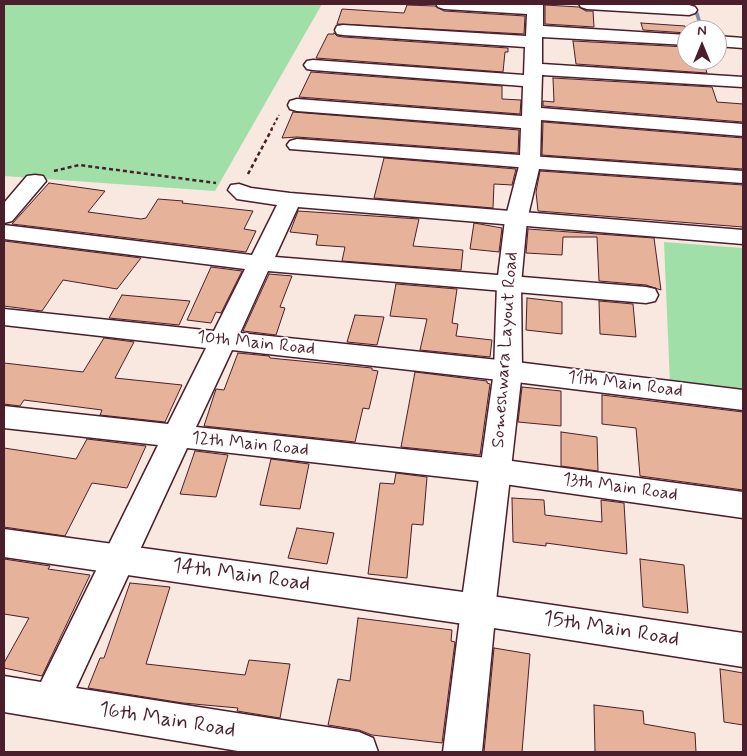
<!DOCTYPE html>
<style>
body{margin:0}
#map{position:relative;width:747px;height:756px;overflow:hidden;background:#f8e8e0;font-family:Mynerve,sans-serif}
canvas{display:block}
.frame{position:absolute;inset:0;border:5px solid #4a1f2b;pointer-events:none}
.north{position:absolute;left:677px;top:20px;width:50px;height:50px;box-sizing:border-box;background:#fff;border:1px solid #b7a5aa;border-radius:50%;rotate:0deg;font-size:14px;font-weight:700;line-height:20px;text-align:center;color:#4a1f2b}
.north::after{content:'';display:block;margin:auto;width:18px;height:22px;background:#4a1f2b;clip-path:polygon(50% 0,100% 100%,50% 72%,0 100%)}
</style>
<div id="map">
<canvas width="747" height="756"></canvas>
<div class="frame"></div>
<div class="north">N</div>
</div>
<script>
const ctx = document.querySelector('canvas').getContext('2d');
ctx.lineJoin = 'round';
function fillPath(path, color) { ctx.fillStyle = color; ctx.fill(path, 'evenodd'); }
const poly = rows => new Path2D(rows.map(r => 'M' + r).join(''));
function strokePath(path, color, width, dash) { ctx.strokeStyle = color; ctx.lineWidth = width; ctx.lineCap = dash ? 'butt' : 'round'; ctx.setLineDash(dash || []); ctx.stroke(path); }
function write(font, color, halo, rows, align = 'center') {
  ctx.font = font + ' Mynerve,sans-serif'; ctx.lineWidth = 4; ctx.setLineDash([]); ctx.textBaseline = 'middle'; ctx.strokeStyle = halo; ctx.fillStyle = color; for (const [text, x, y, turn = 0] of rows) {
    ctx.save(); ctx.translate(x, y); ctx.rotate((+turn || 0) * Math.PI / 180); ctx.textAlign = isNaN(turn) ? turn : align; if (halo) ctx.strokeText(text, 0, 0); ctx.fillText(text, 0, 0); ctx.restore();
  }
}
const green = poly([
 [4,4,322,4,215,191,4,176],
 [664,242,743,248,743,393,670,384]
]);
const stream = poly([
 [694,10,698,11,704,30,700,30,694,10]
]);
const building = poly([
 [407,5,435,6,444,11,525,16,524,34,337,24,342,9,404,13,407,5],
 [545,5,579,7,586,11,593,11,594,27,545,24,545,5],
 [641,23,685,26,687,33,643,30,641,23],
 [334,33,337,36,343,37,508,48,508,52,505,52,503,72,316,58,328,34,334,34,334,33],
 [573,41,687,47,687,60,703,60,707,73,576,64,573,41],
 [311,72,502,86,502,99,521,100,520,114,299,97,311,72],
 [553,78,712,87,717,102,743,104,743,122,543,106,543,101,554,102,553,78],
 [293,112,519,130,518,153,297,137,282,138,293,112],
 [543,122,743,138,743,169,542,155,543,122],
 [384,158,516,169,512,185,494,184,493,208,374,198,384,158],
 [540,171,743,185,743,227,538,211,536,192,540,171],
 [49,183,105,191,88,212,141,219,146,218,158,199,183,201,182,203,253,211,244,229,256,231,246,252,12,224,49,183],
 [298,211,419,219,413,246,463,250,461,270,342,261,345,247,316,245,318,235,290,232,298,211],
 [474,223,502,228,499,252,470,249,474,223],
 [528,229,654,238,661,290,646,285,599,281,597,237,563,237,562,255,526,253,528,229],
 [4,241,141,258,117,289,63,280,42,311,4,306,4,241],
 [211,267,242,271,221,313,216,312,211,323,187,320,211,267],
 [269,274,292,276,280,307,285,308,276,335,243,331,269,274],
 [396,284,457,289,452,323,458,324,456,336,492,340,490,357,420,350,427,319,390,316,396,284],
 [122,295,190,301,179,325,109,318,122,295],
 [527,298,562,302,562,334,526,330,527,298],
 [599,301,633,304,636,337,600,334,599,301],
 [355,315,384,317,377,345,347,342,355,315],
 [104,338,134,342,115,378,182,385,165,422,100,415,102,410,24,400,20,406,4,404,4,363,83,372,104,338],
 [238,353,269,356,270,358,372,368,372,370,378,371,369,409,363,408,355,442,204,426,216,389,224,390,238,353],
 [415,372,487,381,487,383,490,384,480,455,401,447,415,372],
 [522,387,561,391,561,426,518,422,522,387],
 [602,395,743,412,743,490,640,476,636,428,602,424,602,395],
 [561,432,597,437,598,471,561,466,561,432],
 [87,439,146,446,127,488,92,483,65,536,4,527,4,448,76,459,87,439],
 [195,451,228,455,216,497,180,494,195,451],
 [271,459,309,464,300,509,260,505,271,459],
 [396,473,427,477,423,525,412,524,407,578,368,574,380,483,394,484,396,473],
 [512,498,544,500,545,515,602,522,601,500,624,503,627,554,546,543,546,546,513,542,512,498],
 [297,528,334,533,327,564,288,558,297,528],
 [4,559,50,566,48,569,90,575,42,676,4,668,4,663,29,618,4,614,4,559],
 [640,559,684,565,688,613,643,607,640,559],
 [130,583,170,587,146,664,245,675,249,660,290,664,280,718,237,711,238,708,183,703,88,688,100,658,104,658,130,583],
 [358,618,452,630,451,641,455,642,442,743,372,735,359,730,328,725,338,679,350,681,358,618],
 [494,648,530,654,522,752,484,752,494,648],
 [720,669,743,673,743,725,724,722,720,669],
 [594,705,643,711,644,724,695,733,696,752,595,752,594,705]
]);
const pathFar1 = poly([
 [271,130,279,115]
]);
const path = poly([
 [54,171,79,165,216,183],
 [248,174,272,129]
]);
const minor = poly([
 [436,4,543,4,543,26,687,35,687,45,542,37,542,64,743,77,743,87,542,75,541,108,743,124,743,136,541,120,540,162,537,166,530,168,290,149,287,145,290,141,297,139,520,155,521,128,297,111,290,109,288,105,290,101,297,99,522,116,523,86,313,70,307,69,304,65,307,61,313,60,524,75,525,47,343,35,337,34,335,30,337,26,343,25,526,36,527,14,444,9,438,7,436,4],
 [579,4,664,4,689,5,695,7,697,10,695,13,689,15,587,9,581,7,579,4],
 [717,36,743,38,743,48,717,46,717,36],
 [35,175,43,176,46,181,12,221,4,223,4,203,27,176,35,175],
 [239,184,251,188,290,193,743,230,743,244,298,207,275,257,646,287,655,289,658,295,655,301,646,303,268,271,240,333,508,361,743,390,743,410,508,381,232,350,196,427,497,459,743,492,743,518,497,483,187,448,76,688,359,732,373,738,378,752,244,752,4,712,4,676,41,682,158,445,4,428,4,406,168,424,206,348,4,325,4,309,214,331,245,269,4,239,4,225,252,255,277,205,237,199,228,190,231,185,239,184],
 [478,594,743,633,743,667,494,628,482,752,443,752,461,610,466,599,478,594]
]);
const tertiary = poly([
 [530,156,743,171,743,183,539,169,527,220,521,284,522,371,495,610,490,621,478,626,4,557,4,529,463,592,494,371,497,284,505,220,520,162,523,158,530,156]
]);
const streetNames = [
 ["10th Main Road",256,344,6],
 ["Someshwara Layout Road",506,350,-86],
 ["11th Main Road",625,385,7],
 ["12th Main Road",250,445,6],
 ["13th Main Road",620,488,8]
];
const nearStreetnames = [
 ["14th Main Road",241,576,8],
 ["15th Main Road",611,630,9],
 ["16th Main Road",167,721,9]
];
fillPath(green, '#a0dfa7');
fillPath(stream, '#7d8caa');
fillPath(building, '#e6b299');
strokePath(building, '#4a1f2b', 1);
strokePath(minor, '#4a1f2b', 3);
strokePath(tertiary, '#4a1f2b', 3);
strokePath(pathFar1, '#4a1f2b', 2, [3, 2.5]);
strokePath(path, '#4a1f2b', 2.5, [4, 3]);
fillPath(minor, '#fff');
fillPath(tertiary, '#fff');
write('18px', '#4a1f2b', '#fff', streetNames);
write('21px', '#4a1f2b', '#fff', nearStreetnames);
</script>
